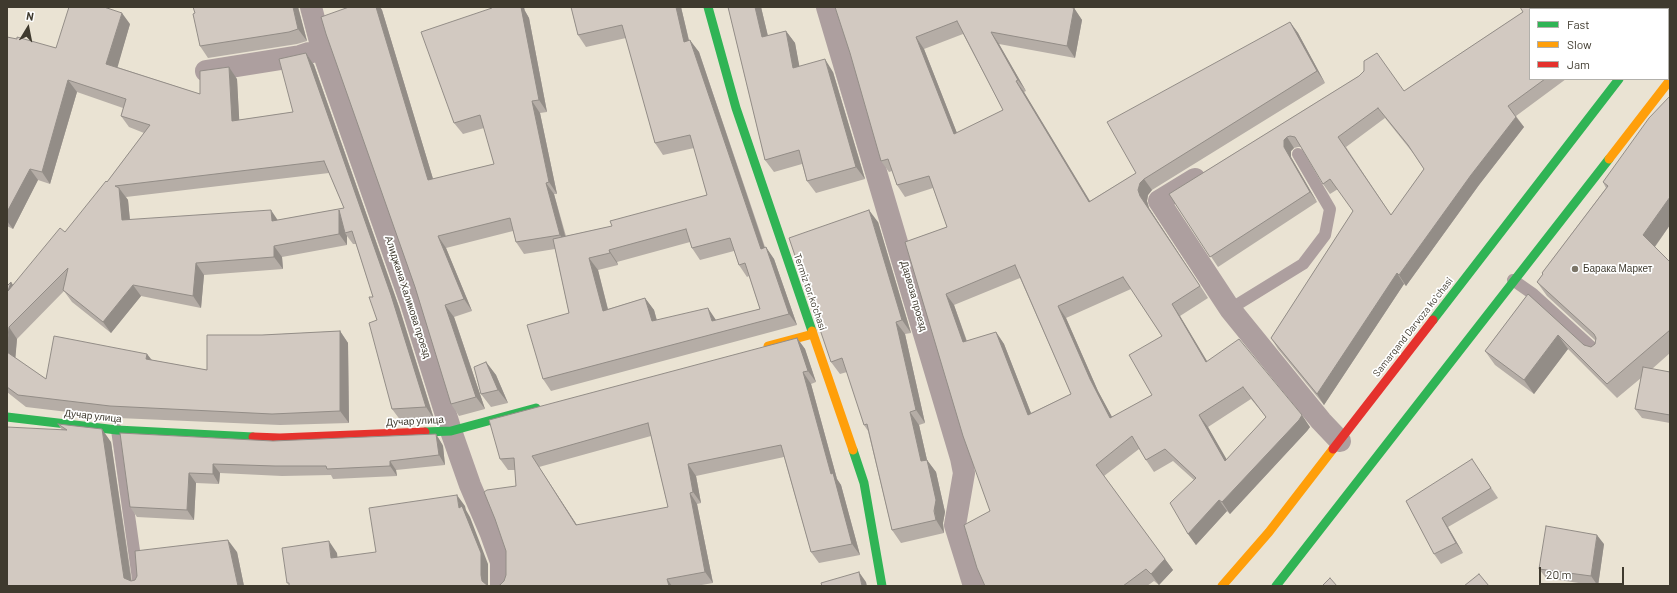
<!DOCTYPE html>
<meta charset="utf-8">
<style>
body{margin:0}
#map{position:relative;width:1677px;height:593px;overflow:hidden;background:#eae3d3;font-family:Barlow,sans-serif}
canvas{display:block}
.frame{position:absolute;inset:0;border:8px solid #3f3a2e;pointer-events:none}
.legend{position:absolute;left:1529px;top:8px;width:140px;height:72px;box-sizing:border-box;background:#fff;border:1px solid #b2b0ab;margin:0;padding:5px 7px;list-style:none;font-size:12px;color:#3f3a2e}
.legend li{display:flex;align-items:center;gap:8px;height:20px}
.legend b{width:20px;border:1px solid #b2b0ab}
.north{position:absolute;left:8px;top:8px;width:40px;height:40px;-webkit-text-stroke:3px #fff;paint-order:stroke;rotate:10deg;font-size:11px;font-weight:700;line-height:16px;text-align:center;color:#3f3a2e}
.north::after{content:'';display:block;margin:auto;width:14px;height:18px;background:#3f3a2e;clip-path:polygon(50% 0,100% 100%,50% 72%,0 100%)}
.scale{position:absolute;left:1539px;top:567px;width:85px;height:18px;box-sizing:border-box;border:2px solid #3f3a2e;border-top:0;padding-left:5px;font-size:12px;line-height:14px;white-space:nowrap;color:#3f3a2e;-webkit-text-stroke:3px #fff;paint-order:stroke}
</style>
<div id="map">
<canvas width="1677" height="593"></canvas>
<div class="frame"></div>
<ul class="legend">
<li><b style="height:5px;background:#30b455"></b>Fast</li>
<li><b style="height:5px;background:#ff9f0a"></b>Slow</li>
<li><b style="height:5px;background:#e5322d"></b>Jam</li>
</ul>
<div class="north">N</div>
<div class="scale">20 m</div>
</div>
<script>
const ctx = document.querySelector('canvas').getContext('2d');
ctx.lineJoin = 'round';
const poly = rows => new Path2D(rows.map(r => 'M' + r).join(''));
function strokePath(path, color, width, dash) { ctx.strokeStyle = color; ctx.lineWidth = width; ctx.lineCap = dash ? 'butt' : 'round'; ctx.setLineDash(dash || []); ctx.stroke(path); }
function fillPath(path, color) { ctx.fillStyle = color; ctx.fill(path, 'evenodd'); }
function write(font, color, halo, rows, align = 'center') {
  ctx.font = font + ' Barlow,sans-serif'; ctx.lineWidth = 3.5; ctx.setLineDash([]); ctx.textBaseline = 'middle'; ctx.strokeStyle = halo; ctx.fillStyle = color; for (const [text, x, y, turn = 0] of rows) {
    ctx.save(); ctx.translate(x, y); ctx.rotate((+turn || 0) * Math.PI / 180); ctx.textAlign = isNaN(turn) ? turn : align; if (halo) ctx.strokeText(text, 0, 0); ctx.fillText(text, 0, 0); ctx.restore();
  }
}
const lane = poly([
 [1513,280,1533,294,1599,354],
 [1230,309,1303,264,1325,235,1330,209,1298,154],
 [117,430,139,586]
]);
const street = poly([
 [311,7,322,49,411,303,451,431,470,485,491,534,501,562,501,586],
 [827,7,961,458,964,473,955,525,974,586],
 [206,71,300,56,309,53],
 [1195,179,1159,201,1230,309,1321,421,1340,441]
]);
const fast = poly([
 [708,7,736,108,812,331],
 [1668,17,1670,14],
 [1433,320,1619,79],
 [7,417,117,430,253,437],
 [425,432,451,431,536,408],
 [853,450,864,483,882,586],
 [1276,586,1609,159]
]);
const slow = poly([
 [1609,159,1670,80],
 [812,331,853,450],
 [768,346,813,334],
 [1222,586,1269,532,1333,449]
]);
const jam = poly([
 [253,437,280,438,425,432],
 [1333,449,1433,320]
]);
const wall = poly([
 [298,7,307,41,297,44,208,58,200,46],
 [349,7,380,7,382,10,433,179,494,164,484,128,463,134,454,123,525,11,529,18,547,112,540,113,557,194,554,194,566,236,612,226,707,195,694,148,663,155,655,143,626,38,586,47,578,35,571,7,681,7,689,40,699,52,765,247,774,259,797,325,551,391,543,379,569,313,555,249,524,254,516,242,513,231,446,248,472,311,454,317,485,409,459,416,451,404],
 [690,242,692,248,700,260,734,251,739,265,747,277,749,276,760,309,716,320,657,320,654,310,645,298,608,309,598,270,618,265,617,262],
 [728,7,761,7,768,36,786,31,795,43,799,66,833,72,865,179,816,193,807,181,802,164,774,172,765,160],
 [835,7,1074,8,1082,20,1075,58,999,44,1026,91,1024,92,1090,201,1136,173,1290,22,1298,33,1325,83,1152,190,1148,195,1147,201,1149,208,1208,298,1180,316,1207,361,1310,427,1307,431,1230,514,1227,511,1196,545,1188,534,1194,480,1173,461,1154,472,1146,460,1139,449,1104,476,1173,570,1159,585,1154,581,1147,586,985,586,990,511,905,242,947,227,933,188,905,197,897,185,892,171,889,172,881,161,850,53],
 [963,34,1003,110,957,133,924,49],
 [1020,278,1071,394,1031,413,1004,344,996,332,967,341,954,305],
 [1131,289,1162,336,1152,395,1112,417,1098,391,1066,318],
 [1251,399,1266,417,1226,460,1208,427],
 [1520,7,1558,7,1560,9,1530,9,1530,79,1566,79,1516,116,1524,127,1479,185,1406,286,1404,284,1324,405,1278,349,1271,338,1353,211,1338,189,1330,194,1323,184,1301,147,1298,147,1294,148,1291,151,1291,157,1317,202,1218,267,1169,194,1359,76,1404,91,1523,12],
 [1385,118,1413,153,1424,169,1391,215,1346,147],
 [130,24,117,67,200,94,237,79,239,120,293,112,306,53,314,65,399,307,434,419,401,421,392,409,373,297,356,244,353,244,347,236,347,245,282,257,283,269,204,275,201,308,141,296,111,333,72,302,64,291,17,339,15,358,46,379,147,354,152,360,207,370,262,335,340,331,348,343,349,423,280,425,118,418,26,407,7,392,7,286,11,282,13,285,65,232,107,182,144,133,129,127,121,116,123,108,77,92,50,184,38,180,13,229,7,226,7,37,56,48],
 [329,173,344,208,278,220,130,220,128,200,126,197],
 [1670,96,1670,225,1655,247,1670,262,1670,353,1652,369,1670,372,1670,423,1642,418,1635,409,1641,378,1617,398,1568,349,1534,394,1495,365,1485,351,1528,294,1584,345,1591,347,1595,344,1596,341,1547,296,1537,282,1543,274,1542,273,1606,188,1603,182],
 [878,222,911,333,905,334,925,423,919,425,927,460,936,472,945,512,943,523,944,533,901,543,892,530,868,431,864,425,847,372,840,374,831,362],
 [797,338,805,349,816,382,811,384,837,479,841,485,860,555,819,563,811,552,784,457,696,476,701,503,697,504,713,583,696,586,498,586,500,585,504,581,506,575,516,486,515,470,508,470,500,459],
 [651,436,668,507,577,525,539,467],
 [486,362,496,375,508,403,491,407,481,394],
 [58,424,111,442,132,581,237,552,244,586,7,586,62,430],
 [120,433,273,441,436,434,442,444,443,446,445,465,396,470,397,476,333,479,331,475,282,476,220,473,219,484,196,483,194,520,137,517,130,507],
 [1478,468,1498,498,1448,527,1463,553,1441,564,1434,554,1406,501],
 [1604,544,1598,586,1546,578,1539,569]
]);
const shadedWall = poly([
 [293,7,298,7,307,41,298,29],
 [376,7,380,7,382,10,437,192,428,180],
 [518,7,524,7,525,11,529,18,547,112,539,100],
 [676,7,681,7,692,54,684,42],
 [755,7,761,7,771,49,762,37],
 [1074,8,1082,20,1075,58,1067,46],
 [122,13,130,24,115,76,106,64],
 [1290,22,1298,33,1325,83,1317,71],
 [786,31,795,43,802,80,793,68],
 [991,32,999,44,1026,91,1018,80],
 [916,37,924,49,962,146,954,134],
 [690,40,699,52,769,261,761,249],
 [306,53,314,65,399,307,434,419,426,407],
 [825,59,833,72,865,179,856,167],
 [229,67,237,79,240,133,232,121],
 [68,80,77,92,50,184,42,172],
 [1016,81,1024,92,1097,213,1089,202],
 [532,101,540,113,557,194,549,182],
 [1516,117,1524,127,1479,185,1406,286,1399,275,1471,175],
 [1287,137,1294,148,1291,151,1291,157,1317,202,1310,192,1284,147,1284,140],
 [30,169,38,180,13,229,7,221,7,212],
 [1144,179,1152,190,1148,195,1147,201,1149,208,1208,298,1140,196,1138,190,1140,183],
 [546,183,554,194,568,247,560,235],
 [119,188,128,200,131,232,122,220],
 [1670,197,1670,225,1653,249,1643,235],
 [271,210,279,222,272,221],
 [339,210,345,233,347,236,347,245,339,234],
 [869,210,878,222,911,333,902,320],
 [438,236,446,248,472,311,464,299],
 [274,246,282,257,283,269,274,257],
 [766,247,774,259,797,325,789,314],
 [609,250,617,262,618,265,610,253],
 [589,258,598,270,611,322,603,311],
 [196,263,204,275,201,308,193,296],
 [1397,273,1404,284,1324,405,1317,394],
 [11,282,19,294,8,291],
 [133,285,141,296,111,333,103,322],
 [946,294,954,305,971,354,963,342],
 [645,298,654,310,660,333,652,321],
 [1172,304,1180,316,1214,373,1206,362],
 [445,305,454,317,485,409,476,397],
 [1058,306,1066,318,1098,391,1119,430,1110,418,1090,379],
 [708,308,716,320,721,333,712,321],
 [896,322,905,334,925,423,916,410],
 [9,327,17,339,15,363,7,352],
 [340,331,348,343,349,423,340,411],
 [996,332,1004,344,1036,426,1028,415],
 [1558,335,1568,349,1534,394,1524,380],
 [797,338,805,349,816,382,808,371],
 [147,354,156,366,146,359],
 [486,362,496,375,508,403,498,390],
 [803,372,811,384,837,479,841,485,860,555,852,544,831,474],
 [910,412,919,425,930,473,921,461],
 [1199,415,1208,427,1234,472,1225,461],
 [1302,415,1310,427,1307,431,1230,514,1222,502],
 [102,429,111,442,132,586,124,578],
 [436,434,442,444,443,446,445,465,439,455],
 [532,456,539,467,584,536,576,525],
 [927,460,936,472,945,512,943,523,944,533,936,520],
 [390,461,396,470,397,476,390,466],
 [213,464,220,473,219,484,213,474],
 [688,464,696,476,701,503,693,492],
 [189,473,196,483,194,520,187,510],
 [690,493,697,504,713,583,705,572],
 [457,495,465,506,466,510,470,517,488,564,488,586,486,586,482,581,459,508],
 [1219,500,1227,511,1196,545,1188,534],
 [1442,518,1448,527,1463,553,1456,543],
 [1597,535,1604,544,1598,586,1591,576],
 [228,540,237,552,244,586,238,586],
 [329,541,337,553,339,569,331,558],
 [1165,559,1173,570,1159,585,1151,574],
 [859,572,866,582,867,586,862,586],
 [667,579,672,586,669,586]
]);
const building = poly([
 [69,7,104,7,122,13,106,64,200,94,200,71,229,67,232,121,293,112,279,59,306,53,391,295,426,407,392,409,369,323,377,320,369,297,373,297,352,231,345,233,339,210,339,234,274,246,274,257,196,263,193,296,133,285,103,322,63,290,68,268,9,327,7,348,7,286,11,282,8,291,60,228,65,232,106,181,107,182,150,125,121,116,126,99,68,80,42,172,30,169,7,212,7,37,17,39,17,37,56,48,69,7],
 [324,161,344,208,272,221,271,210,122,220,119,188,115,186,324,161],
 [193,7,293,7,298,29,289,32,200,46,193,14,195,13,193,7],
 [349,7,376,7,428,180,494,164,480,115,454,123,421,32,492,8,492,7,521,7,539,100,532,101,549,182,546,183,560,235,516,242,510,218,438,236,464,299,445,305,476,397,451,404,415,287,326,34,321,17,349,7],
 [571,7,676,7,684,42,690,40,761,249,766,247,789,314,543,379,527,325,569,313,553,239,612,226,610,221,707,195,690,135,655,143,622,25,578,35,571,7],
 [686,229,692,248,730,238,739,265,745,263,760,309,712,321,708,308,652,321,645,298,603,311,589,258,610,253,609,250,686,229],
 [728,7,755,7,762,37,786,31,793,68,825,59,856,167,807,181,799,150,765,160,728,7],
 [835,7,1068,7,1074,8,1067,46,991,32,1018,80,1016,81,1089,202,1136,173,1107,122,1290,22,1317,71,1144,179,1140,183,1138,190,1140,196,1200,286,1172,304,1206,362,1239,339,1302,415,1299,420,1222,502,1219,500,1188,534,1170,503,1196,478,1165,449,1146,460,1132,436,1096,465,1165,559,1151,574,1146,569,1123,586,985,586,977,568,964,525,990,511,963,436,905,242,947,227,929,176,897,185,888,159,881,161,850,53,835,7],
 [957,21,1003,110,954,134,916,37,957,21],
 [1015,265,1071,394,1028,415,996,332,963,342,946,294,1015,265],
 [1123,277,1162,336,1129,355,1152,395,1110,418,1090,379,1058,306,1123,277],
 [1243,387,1266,417,1225,461,1199,415,1243,387],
 [1520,7,1550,7,1547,9,1530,9,1530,79,1545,79,1508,106,1516,117,1471,175,1399,275,1397,273,1317,394,1271,338,1353,211,1330,179,1323,184,1295,137,1290,136,1287,137,1284,140,1284,147,1310,192,1210,257,1169,194,1359,76,1364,71,1364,61,1377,53,1404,91,1523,12,1520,7],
 [1378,108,1408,145,1424,169,1391,215,1338,137,1378,108],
 [1670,96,1670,197,1643,235,1670,262,1670,330,1607,384,1558,335,1524,380,1485,351,1528,294,1584,345,1591,347,1595,344,1596,338,1594,334,1537,282,1543,274,1542,273,1608,186,1603,182,1649,118,1670,96],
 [869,210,902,320,896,322,916,410,910,412,921,461,927,460,936,500,934,511,936,520,892,530,867,424,864,425,842,358,831,362,789,238,869,210],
 [340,331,340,411,272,414,110,406,18,395,7,387,7,352,46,379,54,336,147,354,146,359,207,370,207,335,262,335,340,331],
 [797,338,808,371,803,372,831,474,833,473,852,544,811,552,781,445,688,464,693,492,690,493,705,572,667,579,669,586,498,586,500,585,504,581,506,575,506,551,495,519,484,492,487,490,516,486,514,458,500,459,489,420,797,338],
 [648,423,668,507,576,525,532,456,648,423],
 [486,362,498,390,481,394,474,367,486,362],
 [1643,367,1670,372,1670,415,1635,409,1643,367],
 [58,424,102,429,124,578,131,581,135,580,137,576,135,551,228,540,238,586,7,586,7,427,67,430,58,424],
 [120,433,273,441,436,434,439,455,390,461,390,466,327,469,326,466,275,466,213,464,213,474,189,473,187,510,130,507,120,433],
 [1472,459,1491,488,1442,518,1456,543,1434,554,1406,501,1472,459],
 [457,495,459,508,462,506,481,553,481,575,482,581,488,586,289,586,289,583,287,583,282,548,329,541,331,558,376,552,369,508,457,495],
 [1546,526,1597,535,1591,576,1539,569,1546,526],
 [859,572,862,586,822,586,821,583,859,572],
 [1479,574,1489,586,1464,586,1479,574],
 [1330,578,1337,586,1322,586,1330,578]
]);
const markers = [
 [1575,269,4,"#7b7568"]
];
const poiNames = [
 ["Барака Маркет",1583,269]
];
const streetNames = [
 ["Termiz tor koʻchasi",810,292,71],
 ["Дарвоза проезд",914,296,74],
 ["Алиджана Халикова проезд",408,297,72],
 ["Samarqand Darvoza koʻchasi",1413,327,-52],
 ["Дучар улица",93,416,6],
 ["Дучар улица",415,421,-3]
];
strokePath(lane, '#ad9f9f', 12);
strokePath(street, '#ad9f9f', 22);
strokePath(fast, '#30b455', 9);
strokePath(slow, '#ff9f0a', 9);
strokePath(jam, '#e5322d', 9);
fillPath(wall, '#b5ada6');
fillPath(shadedWall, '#938d87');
fillPath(building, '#d2c9c1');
strokePath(building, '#938d87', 1);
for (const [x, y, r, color] of markers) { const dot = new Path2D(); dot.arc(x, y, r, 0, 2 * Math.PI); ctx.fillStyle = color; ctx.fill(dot); strokePath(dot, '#fff', 1.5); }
write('10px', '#3f3a2e', '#fff', poiNames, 'left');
write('10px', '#3f3a2e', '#fff', streetNames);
</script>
